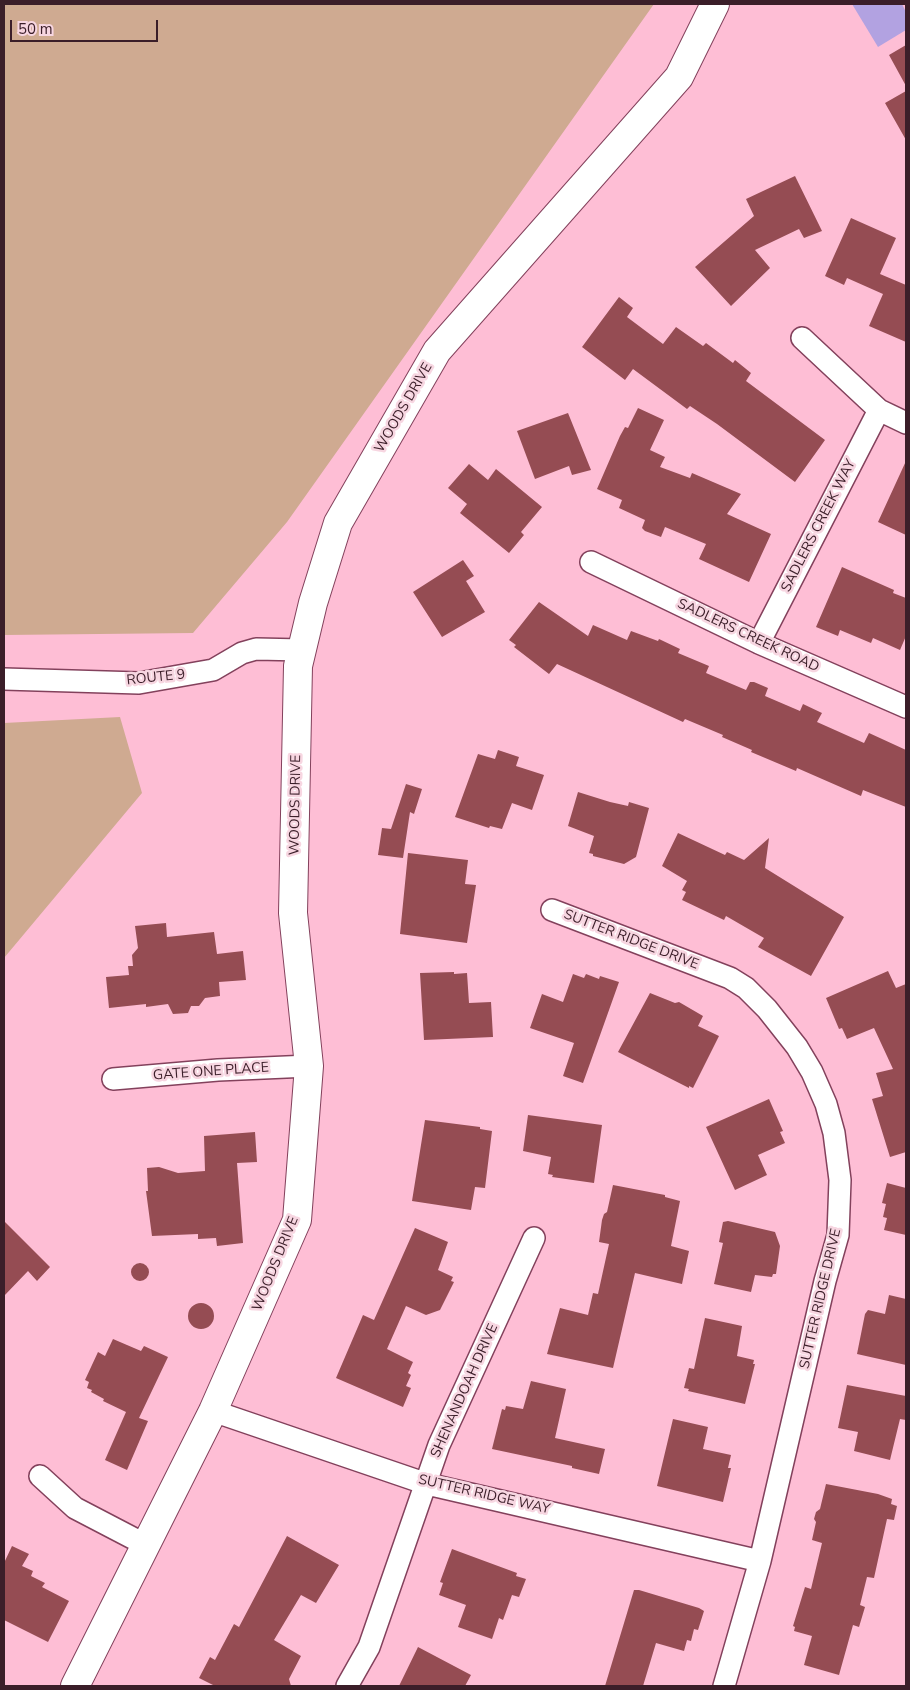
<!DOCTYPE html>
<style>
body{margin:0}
#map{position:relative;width:910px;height:1690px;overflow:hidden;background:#febed5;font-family:"Nunito Sans",sans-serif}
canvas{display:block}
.frame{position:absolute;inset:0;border:5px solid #3b1e29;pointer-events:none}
.scale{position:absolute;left:10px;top:20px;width:148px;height:22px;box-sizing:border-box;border:2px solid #3b1e29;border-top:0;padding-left:6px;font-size:15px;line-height:18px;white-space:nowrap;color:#3b1e29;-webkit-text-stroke:4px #f7d6e1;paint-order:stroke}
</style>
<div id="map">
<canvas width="910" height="1690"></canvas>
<div class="frame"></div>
<div class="scale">50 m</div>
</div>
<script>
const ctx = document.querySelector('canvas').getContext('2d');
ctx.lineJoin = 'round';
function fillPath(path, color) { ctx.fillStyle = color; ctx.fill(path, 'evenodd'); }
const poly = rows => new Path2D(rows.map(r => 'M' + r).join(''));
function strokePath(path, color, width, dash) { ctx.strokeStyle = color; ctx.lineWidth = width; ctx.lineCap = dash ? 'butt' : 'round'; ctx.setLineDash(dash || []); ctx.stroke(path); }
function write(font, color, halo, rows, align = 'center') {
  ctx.font = font + ' "Nunito Sans",sans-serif'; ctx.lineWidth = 5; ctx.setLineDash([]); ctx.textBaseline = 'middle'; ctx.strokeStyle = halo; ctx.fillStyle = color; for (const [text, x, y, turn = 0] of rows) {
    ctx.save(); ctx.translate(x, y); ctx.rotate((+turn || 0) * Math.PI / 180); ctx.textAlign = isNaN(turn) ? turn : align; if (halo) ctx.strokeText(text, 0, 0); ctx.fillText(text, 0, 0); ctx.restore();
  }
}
const green = poly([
 [4,4,654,4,287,522,193,633,4,635],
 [120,717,142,793,4,958,4,723]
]);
const water = poly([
 [852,4,902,4,906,12,906,30,878,47]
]);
const building = poly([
 [906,45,906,86,889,55],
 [906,91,906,140,885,103],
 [795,176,822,231,804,238,799,229,755,250,770,268,731,306,695,267,754,216,746,199],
 [851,218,896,238,880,274,906,285,906,342,869,326,883,294,847,278,844,285,825,276],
 [619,297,633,308,627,317,663,344,676,327,703,346,706,343,733,363,735,360,751,373,746,381,825,440,795,482,717,424,690,406,687,409,633,369,625,380,582,347],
 [638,408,664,420,650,450,665,457,660,467,690,478,692,473,741,494,727,514,771,534,749,582,699,559,706,544,665,527,661,537,645,531,642,528,645,520,619,508,622,500,597,489,620,436,625,427,628,428],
 [568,413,591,470,572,475,569,466,535,479,517,431],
 [906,461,906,535,878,522],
 [469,464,488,480,496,469,542,507,521,532,524,535,509,553,460,513,467,504,448,488],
 [463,560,474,576,466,581,485,612,442,637,413,592],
 [842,567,894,590,893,593,906,598,906,636,900,650,873,638,871,643,840,630,838,636,816,627],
 [539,602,588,636,593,625,627,640,631,631,658,641,659,639,680,649,678,653,709,666,706,673,746,690,750,682,754,682,768,688,765,696,800,711,803,704,822,713,817,722,864,743,869,733,906,750,906,807,863,790,861,796,797,768,796,771,751,752,752,750,722,737,723,735,685,719,683,722,557,664,549,674,514,647,516,645,509,640],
 [498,750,519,757,516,766,544,775,532,810,512,803,502,829,490,826,489,828,455,817,478,754,495,759],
 [406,784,422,789,414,814,410,812,403,858,378,855,382,828,391,829],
 [578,792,610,802,628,806,629,802,649,808,636,857,624,864,593,856,593,854,589,853,594,836,568,826],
 [678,833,725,855,727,852,744,860,769,838,765,868,844,917,811,976,758,947,764,938,726,916,724,920,682,900,686,892,682,890,687,881,662,866],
 [408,853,468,860,465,884,476,885,467,943,400,934],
 [166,923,167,937,214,932,217,954,243,951,246,980,219,982,220,996,205,998,199,1006,191,1006,188,1013,173,1014,168,1004,146,1007,146,1004,109,1008,106,977,129,975,128,966,133,966,132,955,138,948,135,926],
 [888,971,896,988,906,984,906,1152,890,1157,872,1099,883,1096,876,1073,893,1069,874,1028,847,1039,842,1028,839,1029,826,998],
 [454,972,454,974,467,973,469,1003,491,1002,493,1037,424,1040,420,973],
 [573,974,584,978,586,974,599,979,600,976,619,982,583,1083,563,1076,574,1043,530,1028,542,994,563,1002],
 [650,993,675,1003,679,1002,703,1016,698,1026,719,1036,693,1088,689,1086,689,1088,618,1052],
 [769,1099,783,1131,780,1132,785,1143,758,1155,767,1175,735,1190,706,1127],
 [528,1115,602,1125,594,1183,552,1177,553,1175,548,1174,551,1157,523,1151],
 [425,1120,480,1127,480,1129,492,1131,485,1188,475,1187,471,1210,412,1201],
 [255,1132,257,1162,237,1163,243,1243,217,1246,216,1238,198,1239,198,1234,152,1236,146,1191,148,1191,147,1168,159,1167,178,1173,205,1171,204,1136],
 [887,1183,906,1188,906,1235,884,1230,887,1218,883,1217,886,1204,882,1203],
 [613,1185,665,1195,665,1197,680,1201,671,1246,689,1251,682,1284,635,1273,613,1368,547,1354,560,1308,588,1315,593,1293,598,1294,609,1244,599,1242,602,1220,604,1214,607,1212],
 [4,1221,50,1267,37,1281,28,1271,4,1296],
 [728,1221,775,1232,780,1246,776,1274,773,1274,772,1277,755,1275,751,1292,714,1284,723,1243,719,1242,723,1222],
 [415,1228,448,1242,438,1270,453,1277,451,1281,454,1282,440,1310,426,1315,406,1306,387,1349,413,1362,408,1373,411,1375,406,1386,411,1388,403,1407,336,1378,363,1315,374,1320],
 '131 1272a9 9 0 1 1 18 0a9 9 0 1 1-18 0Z',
 [889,1295,906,1299,906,1365,857,1354,865,1314,868,1310,885,1314],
 '188 1316a13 13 0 1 1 26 0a13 13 0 1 1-26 0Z',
 [705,1318,742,1326,737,1356,754,1360,753,1364,755,1364,745,1404,688,1391,689,1389,684,1388,689,1368,694,1369],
 [113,1339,141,1351,144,1346,168,1357,139,1418,148,1421,127,1470,105,1460,126,1412,103,1401,104,1399,91,1392,92,1390,87,1388,89,1382,85,1380,98,1352,105,1356],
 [531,1381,566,1389,555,1438,605,1449,599,1474,572,1468,572,1466,492,1449,502,1409,505,1410,506,1406,523,1409],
 [847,1385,906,1396,906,1420,900,1419,890,1460,854,1451,858,1432,838,1428],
 [673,1419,708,1427,703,1449,731,1455,728,1468,731,1468,723,1502,657,1486],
 [826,1484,878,1494,892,1499,891,1504,897,1506,894,1520,887,1519,874,1578,867,1577,860,1605,865,1607,859,1627,853,1625,839,1675,804,1665,812,1636,794,1631,795,1627,793,1626,805,1587,811,1589,822,1543,812,1540,816,1522,814,1519,816,1512,820,1509],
 [287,1536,339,1565,316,1603,301,1595,274,1640,301,1656,289,1679,291,1686,215,1686,199,1678,210,1657,215,1660,234,1624,239,1627],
 [12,1546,29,1554,22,1566,33,1571,31,1576,45,1583,42,1587,69,1601,48,1642,4,1620,4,1563],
 [452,1549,517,1573,516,1576,526,1579,519,1597,512,1595,503,1620,499,1618,492,1639,458,1627,466,1605,439,1595,443,1583,440,1582],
 [634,1590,639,1590,699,1608,704,1611,698,1630,694,1629,691,1641,687,1640,684,1651,656,1643,643,1686,605,1686],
 [418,1647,471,1675,465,1686,399,1686]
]);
const minor = poly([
 [802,338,879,410,906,423],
 [591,562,759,643,906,707],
 [759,643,879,410],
 [4,679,139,683,213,670,242,653,256,649,303,650],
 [552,910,730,978,746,988,767,1009,797,1047,812,1072,826,1104,834,1133,840,1180,838,1235,825,1281,760,1561,724,1686],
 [113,1079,218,1070,309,1066],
 [213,1411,427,1484,760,1561],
 [40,1476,75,1508,146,1545],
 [347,1686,369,1647,439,1445,534,1238]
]);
const tertiary = poly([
 [75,1686,213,1411,297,1220,309,1066,293,913,298,666,313,603,338,523,437,351,679,77,715,4]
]);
const streetNames = [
 ["WOODS DRIVE",404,408,-60],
 ["SADLERS CREEK WAY",819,526,-63],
 ["SADLERS CREEK ROAD",748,636,25],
 ["ROUTE 9",156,678,-6],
 ["WOODS DRIVE",296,805,-89],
 ["SUTTER RIDGE DRIVE",631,940,21],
 ["GATE ONE PLACE",211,1072,-4],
 ["WOODS DRIVE",276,1264,-68],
 ["SUTTER RIDGE DRIVE",821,1299,-77],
 ["SHENANDOAH DRIVE",465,1391,-66],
 ["SUTTER RIDGE WAY",484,1495,13]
];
fillPath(green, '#cfaa91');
fillPath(water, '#b2a2e1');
fillPath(building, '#954c53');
strokePath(minor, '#83415c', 24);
strokePath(tertiary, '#83415c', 30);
strokePath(minor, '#fff', 21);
strokePath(tertiary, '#fff', 28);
write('14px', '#3b1e29', '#f7d6e1', streetNames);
</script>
